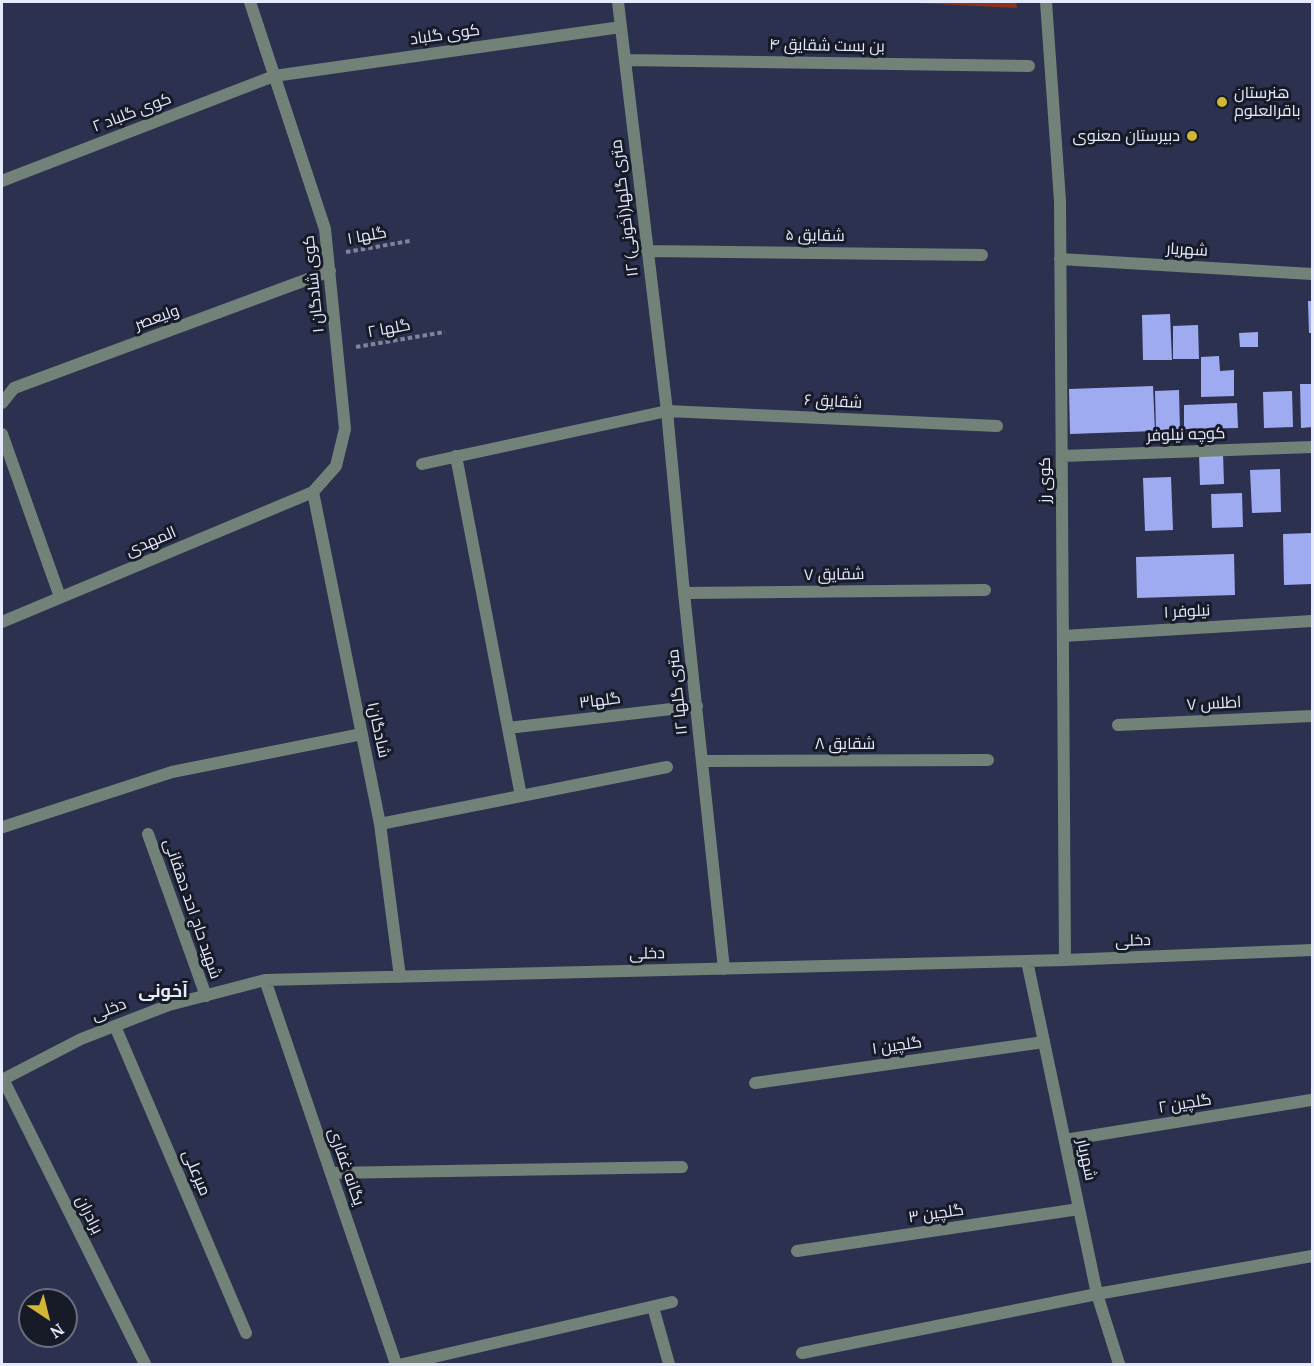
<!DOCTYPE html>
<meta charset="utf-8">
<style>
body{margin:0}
#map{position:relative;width:1314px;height:1366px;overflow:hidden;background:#2b314e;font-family:"PT Serif",serif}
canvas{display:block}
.frame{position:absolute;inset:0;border:3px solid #e6eafd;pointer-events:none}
.north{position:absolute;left:18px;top:1288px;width:60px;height:60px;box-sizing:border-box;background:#171a27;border:2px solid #6a6d7d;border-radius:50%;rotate:145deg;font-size:16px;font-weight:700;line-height:24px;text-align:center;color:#e6eafd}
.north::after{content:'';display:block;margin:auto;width:21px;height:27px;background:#d4b635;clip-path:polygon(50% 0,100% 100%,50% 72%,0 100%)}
</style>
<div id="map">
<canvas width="1314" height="1366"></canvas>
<div class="frame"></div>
<div class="north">N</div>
</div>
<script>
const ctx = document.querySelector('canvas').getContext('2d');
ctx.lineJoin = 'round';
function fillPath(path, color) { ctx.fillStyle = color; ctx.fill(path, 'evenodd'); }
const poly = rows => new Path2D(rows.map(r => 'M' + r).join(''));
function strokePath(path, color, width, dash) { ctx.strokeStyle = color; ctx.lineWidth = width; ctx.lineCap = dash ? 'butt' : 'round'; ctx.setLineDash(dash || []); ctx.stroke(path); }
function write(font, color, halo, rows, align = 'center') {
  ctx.font = font + ' "PT Serif",Cairo,serif'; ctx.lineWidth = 6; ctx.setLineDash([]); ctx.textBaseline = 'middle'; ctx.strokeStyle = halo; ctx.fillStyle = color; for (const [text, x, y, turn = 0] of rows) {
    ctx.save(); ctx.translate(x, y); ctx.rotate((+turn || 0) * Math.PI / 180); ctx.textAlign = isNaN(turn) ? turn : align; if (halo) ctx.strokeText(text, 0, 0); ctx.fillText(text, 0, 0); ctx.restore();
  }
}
const green = poly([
 [896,2,1016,2,1017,8]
]);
const building = poly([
 [1308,301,1312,301,1312,333,1309,333],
 [1170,314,1172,360,1143,360,1142,315],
 [1198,325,1199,359,1173,359,1173,326],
 [1258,332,1258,347,1240,347,1239,333],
 [1219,356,1220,371,1234,370,1234,396,1201,397,1201,357],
 [1300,384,1312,384,1312,427,1301,428],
 [1153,386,1155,431,1070,434,1069,389],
 [1179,390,1180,431,1156,431,1155,391],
 [1292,391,1293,427,1264,428,1263,392],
 [1237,403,1238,428,1184,429,1184,405],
 [1223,453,1224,484,1200,485,1199,454],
 [1280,469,1281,512,1252,513,1250,470],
 [1171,477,1173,530,1145,531,1143,478],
 [1242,493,1243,527,1212,528,1211,494],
 [1312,533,1312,584,1284,585,1283,534],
 [1234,554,1235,595,1137,598,1136,557]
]);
const path = poly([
 [346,252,410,241],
 [356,347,445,332]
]);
const lane = poly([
 [422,464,667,411],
 [1118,725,1312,716],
 [3,1079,145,1364],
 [755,1083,1044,1042],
 [331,1173,682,1167],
 [653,1307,669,1364],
 [802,1353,1097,1294],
 [403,1364,672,1302]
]);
const street = poly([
 [618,2,667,411,684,593,724,969],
 [1046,2,1060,201,1065,960],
 [625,60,1029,66],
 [2,181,274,76,621,27],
 [647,251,982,255],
 [1060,259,1312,274],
 [2,403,14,388,330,271],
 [667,411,997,426],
 [2,434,60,597],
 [456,456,521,796],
 [1062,456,1312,447],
 [313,492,380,824,400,977],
 [684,593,985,590],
 [2,622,313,492,336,466,345,429,325,229,250,2],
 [1063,636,1312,621],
 [508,728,697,706],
 [702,761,988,760],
 [380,824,667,767],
 [3,827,172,772,362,734],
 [148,834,206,996],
 [1027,961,1097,1294,1119,1364],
 [265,980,396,1364],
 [115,1026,246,1333],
 [2,1080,81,1039,169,1005,265,980,1065,960,1312,950],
 [1065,1140,1311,1100],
 [797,1251,1079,1209],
 [1097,1294,1312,1256]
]);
const markers = [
 [1222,102,6,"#d4b635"],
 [1192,136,6,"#d4b635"]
];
const streetNames = [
 ["کوی گلباد",445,35,-8],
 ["بن بست شقایق ۴",827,46,1],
 ["کوی گلباد ۲",132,113,-21],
 ["۱۲ متری گلها(آخونی)",625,208,-97],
 ["گلها ۱",367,236,-10],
 ["شقایق ۵",815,236,1],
 ["شهریار",1187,250,3],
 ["کوی شادگان ۱",314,284,-96],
 ["ولیعصر",157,318,-20],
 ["گلها ۲",389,329,-10],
 ["شقایق ۶",833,402,3],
 ["کوچه نیلوفر",1186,435,-2],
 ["کوی رز",1045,480,-90],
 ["المهدی",151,542,-23],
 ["شقایق ۷",834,575,-1],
 ["نیلوفر ۱",1187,612,-3],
 ["۱۲ متری گلها",678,692,-96],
 ["گلها۳",600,701,-7],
 ["اطلس ۷",1214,704,-3],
 ["شادگان۱",378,730,78],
 ["شقایق ۸",845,744],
 ["شهید حاج احد دهقانی",192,909,71],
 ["دخلی",1133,941,-2],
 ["دخلی",647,954,-1],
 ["دخلی",109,1010,-21],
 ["گلچین ۱",897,1046,-8],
 ["گلچین ۲",1185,1104,-9],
 ["شهریار",1086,1160,78],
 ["یگانه غفاری",346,1167,71],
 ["میرعلی",196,1173,67],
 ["گلچین ۳",936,1214,-8],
 ["برادران",89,1215,63]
];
const poiNames = [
 ["هنرستان",1234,93],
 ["باقرالعلوم",1234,111],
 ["دبیرستان معنوی",1180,136,"right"]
];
const neighbourhoodNames = [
 ["آخونی",163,992]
];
fillPath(green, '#8e331b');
fillPath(building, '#9eabf1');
strokePath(path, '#7f849d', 4, [4.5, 3]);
strokePath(lane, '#738278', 12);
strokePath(street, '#738278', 12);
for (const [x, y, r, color] of markers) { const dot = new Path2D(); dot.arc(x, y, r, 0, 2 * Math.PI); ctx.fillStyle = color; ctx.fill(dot); strokePath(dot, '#171a27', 2); }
write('16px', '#e6eafd', '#171a27', streetNames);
write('16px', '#e6eafd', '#171a27', poiNames, 'left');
write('bold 18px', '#e6eafd', '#171a27', neighbourhoodNames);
</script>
